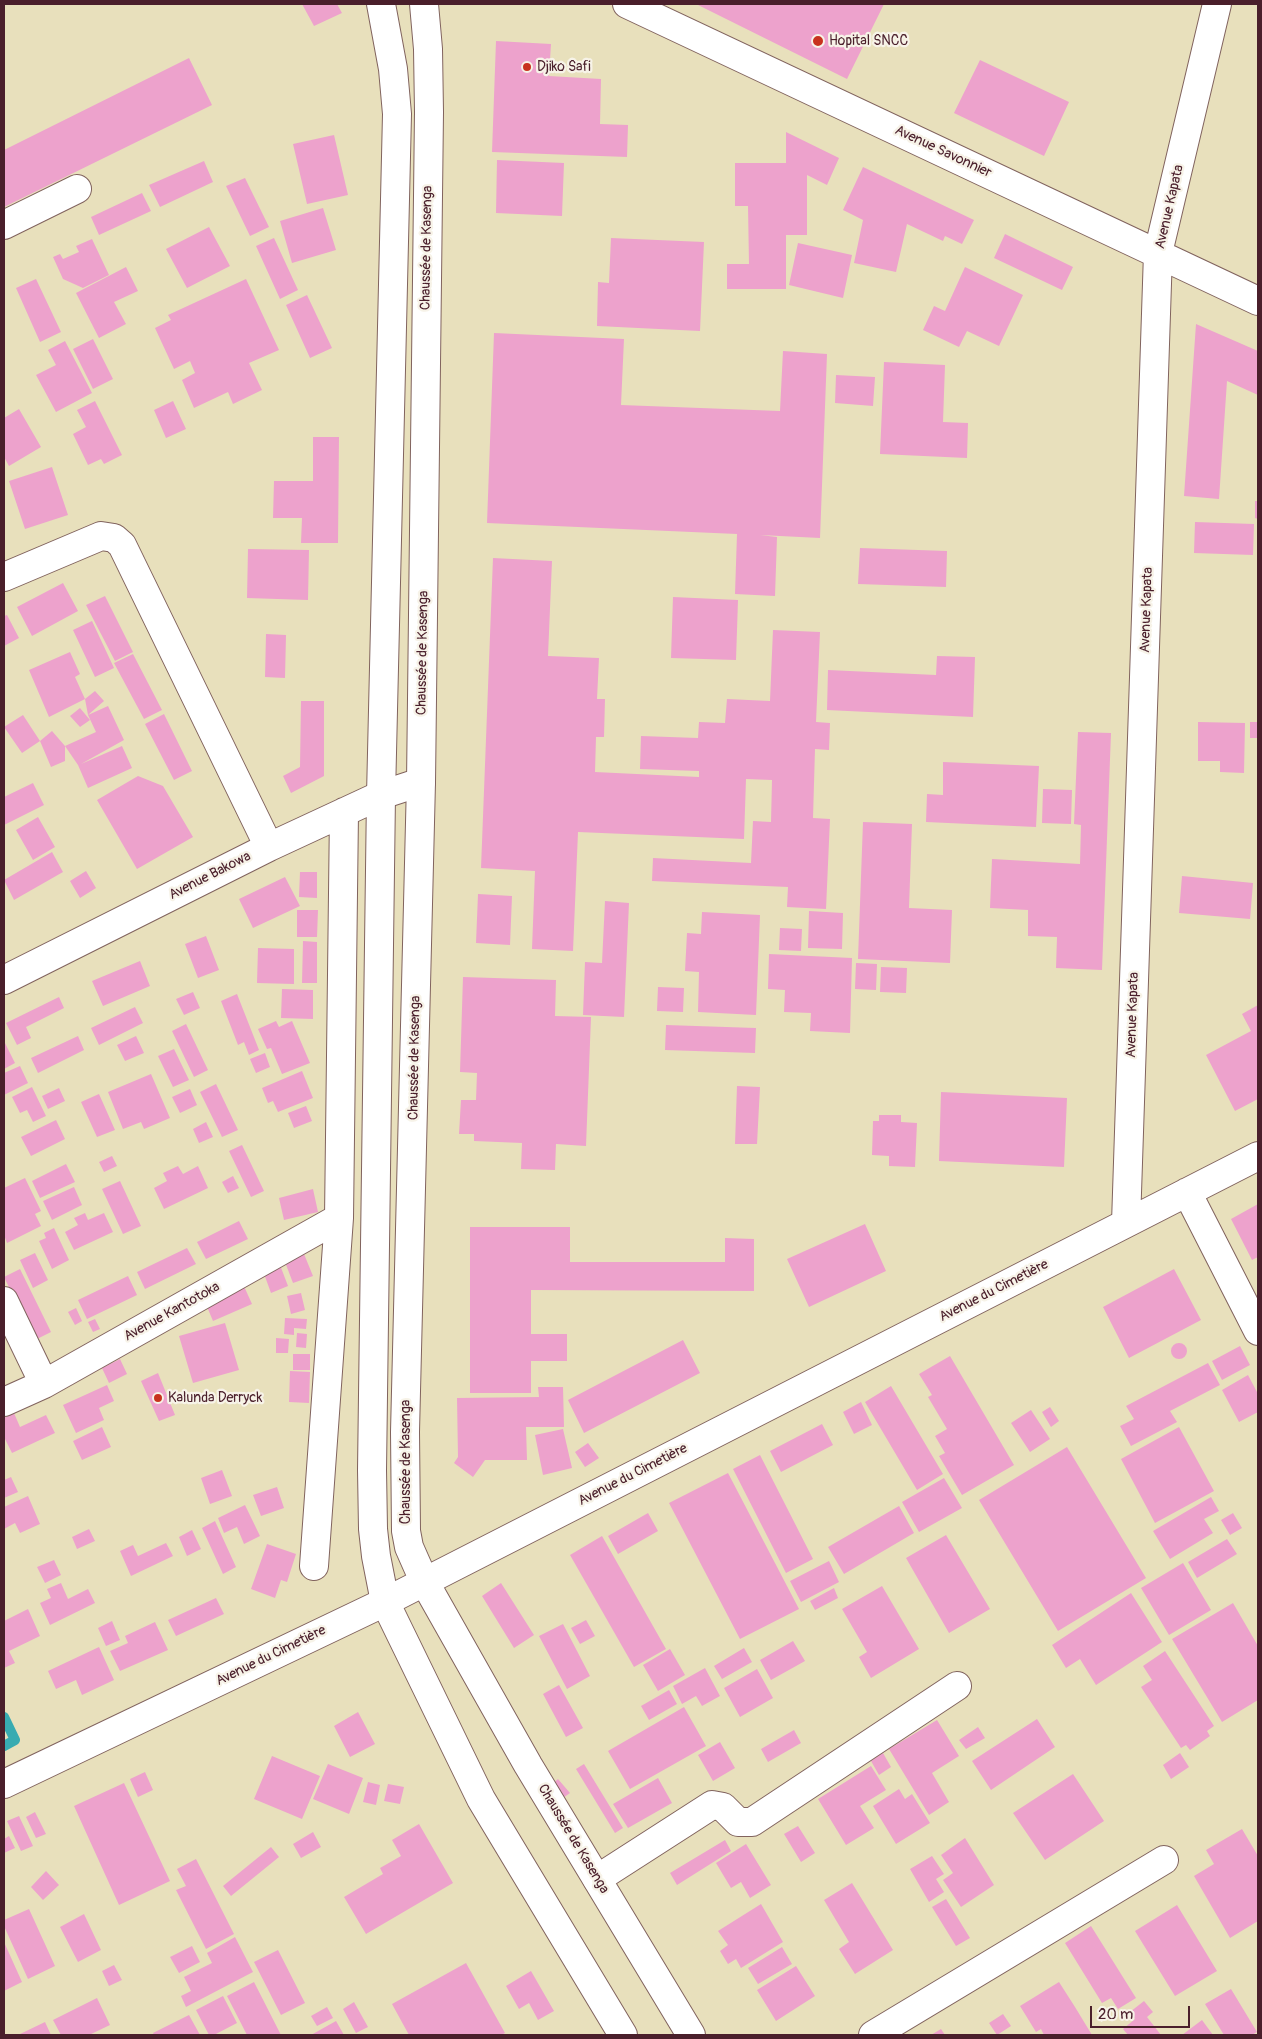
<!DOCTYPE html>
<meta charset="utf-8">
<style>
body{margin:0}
#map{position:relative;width:1262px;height:2039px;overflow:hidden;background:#e8e0bc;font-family:Pangolin,sans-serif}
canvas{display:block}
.frame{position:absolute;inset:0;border:5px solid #4a1f2b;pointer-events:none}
.scale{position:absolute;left:1090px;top:2006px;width:100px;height:22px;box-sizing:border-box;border:2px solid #4a1f2b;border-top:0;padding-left:6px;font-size:15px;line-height:18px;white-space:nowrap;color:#4a1f2b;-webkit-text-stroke:4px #f7f3e8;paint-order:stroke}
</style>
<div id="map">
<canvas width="1262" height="2039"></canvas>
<div class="frame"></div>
<div class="scale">20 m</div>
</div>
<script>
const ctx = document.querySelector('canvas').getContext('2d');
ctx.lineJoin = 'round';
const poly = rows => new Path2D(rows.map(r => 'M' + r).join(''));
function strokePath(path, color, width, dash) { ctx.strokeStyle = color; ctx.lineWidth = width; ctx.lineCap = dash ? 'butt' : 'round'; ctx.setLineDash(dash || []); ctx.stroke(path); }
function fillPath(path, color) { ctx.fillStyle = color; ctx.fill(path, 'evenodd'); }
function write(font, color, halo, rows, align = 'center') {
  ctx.font = font + ' Pangolin,sans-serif'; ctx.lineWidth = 4.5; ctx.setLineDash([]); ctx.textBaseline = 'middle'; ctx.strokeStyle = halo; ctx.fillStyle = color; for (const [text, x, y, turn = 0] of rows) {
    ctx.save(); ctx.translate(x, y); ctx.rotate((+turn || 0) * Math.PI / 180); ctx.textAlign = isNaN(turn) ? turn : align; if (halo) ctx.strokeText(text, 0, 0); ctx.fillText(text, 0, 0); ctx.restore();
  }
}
const stream = poly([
 [4,1717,15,1740,4,1746]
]);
const building = poly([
 [302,4,337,4,342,13,314,26],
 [696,4,884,4,847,79],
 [496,41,551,44,549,76,601,79,600,124,628,125,627,157,492,152],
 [189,58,212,105,4,207,4,150],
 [980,60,1069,102,1044,156,954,113],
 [786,132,839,158,827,185,807,175,807,235,786,235,786,289,727,289,727,264,749,264,748,206,735,206,735,163,786,163],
 [334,135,348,195,307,204,293,144],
 [497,160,564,163,562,216,496,213],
 [204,161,213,182,160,207,149,185],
 [863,167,974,220,962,244,945,236,943,241,907,224,896,272,854,263,863,220,843,210],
 [245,178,269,227,250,236,226,186],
 [142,193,151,211,99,235,91,217],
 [323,208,336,250,292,263,280,221],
 [209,227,230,266,187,288,166,249],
 [1005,234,1073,267,1062,290,994,258],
 [274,238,298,290,280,299,256,246],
 [611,238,704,242,700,331,597,326,598,282,609,283],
 [92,239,109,275,83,288,63,279,53,257,60,254,63,259,79,252,76,246],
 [798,243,852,255,843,298,789,285],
 [126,267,138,291,114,302,126,324,99,338,76,293],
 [965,267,1023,295,999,346,967,331,959,347,923,330,934,306,945,311],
 [36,279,61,332,40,342,16,288],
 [246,279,279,350,249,363,262,390,233,404,228,392,194,408,182,380,195,373,190,361,174,369,155,328,171,320,168,315],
 [307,295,332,348,310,358,286,305],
 [1196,324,1258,351,1258,395,1227,381,1219,499,1184,496],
 [494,333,624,339,621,405,780,411,783,351,827,354,820,538,760,535,777,537,775,596,735,594,737,534,487,523],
 [93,339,113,379,93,389,73,349],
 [65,341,92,393,56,412,36,375,56,365,48,350],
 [884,362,945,365,943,422,968,423,967,458,880,454],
 [836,375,875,377,873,406,835,403],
 [95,401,122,455,104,464,101,459,88,465,73,434,86,427,77,410],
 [173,401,186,429,166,438,154,410],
 [19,409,41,447,9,466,4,457,4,418],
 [313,437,339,437,338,543,301,543,302,518,273,518,274,481,313,481],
 [52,467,68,515,25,529,9,481],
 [1255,501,1258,501,1258,519,1255,518],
 [1195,522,1254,524,1253,555,1194,553],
 [860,548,947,551,946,587,858,584],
 [248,549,309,550,308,600,247,598],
 [493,558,552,561,548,656,599,658,597,699,605,699,604,737,596,737,595,772,699,777,699,771,640,769,641,736,698,738,699,722,725,723,727,699,770,701,773,630,820,632,816,722,830,723,829,750,815,749,813,818,830,819,826,909,787,907,788,887,652,881,653,858,751,863,753,821,771,822,772,780,746,779,744,839,578,832,573,951,532,949,535,871,481,868],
 [63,583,78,611,32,636,17,607],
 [105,596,133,652,115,661,86,605],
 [673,597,738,600,736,660,671,658],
 [7,615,19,638,4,646,4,616],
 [92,621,114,668,95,677,73,630],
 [266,634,286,635,285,678,265,677],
 [70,652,80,674,75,677,85,699,49,717,29,670],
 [133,654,162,710,144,719,114,663],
 [937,656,975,657,973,717,827,710,828,670,936,675],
 [95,691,104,701,88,715,85,699],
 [301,701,324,701,324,776,291,793,283,776,300,767],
 [108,706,124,740,81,764,122,746,132,768,88,788,78,765,65,746,96,732,88,715],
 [80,708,90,720,80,727,70,716],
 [164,714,192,771,174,780,145,724],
 [23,715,40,741,22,753,4,727],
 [1198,722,1245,723,1244,773,1220,772,1220,761,1198,761],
 [1250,722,1258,722,1258,738,1250,738],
 [52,731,65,746,65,761,51,767,40,741],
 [1078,732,1111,733,1102,970,1056,968,1057,937,1028,936,1028,910,990,908,992,859,1080,864,1081,825,1074,824],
 [943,762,1039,766,1036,827,926,822,927,794,943,795],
 [138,776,163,786,193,837,137,869,97,800],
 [33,783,44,805,4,825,4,797],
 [1043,789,1072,790,1071,824,1042,823],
 [38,817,55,847,33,860,16,830],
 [863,822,912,824,909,908,952,910,950,963,858,959],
 [52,852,63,872,14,900,4,880],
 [86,871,96,888,80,898,70,881],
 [300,872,317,872,317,898,299,897],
 [1182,876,1253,883,1250,919,1179,913],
 [285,877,300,906,253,928,239,899],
 [478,894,512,896,510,945,476,943],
 [605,901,629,903,624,1017,583,1015,585,962,602,963],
 [297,910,318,910,317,937,297,937],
 [809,911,843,913,842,949,808,948],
 [702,912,760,915,756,1015,698,1012,699,972,685,971,687,933,701,934],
 [780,928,802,929,801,951,779,950],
 [206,936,219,970,198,978,185,944],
 [303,941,317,942,317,983,302,983],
 [258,948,294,949,294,984,257,983],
 [769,954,852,958,850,1033,810,1031,811,1013,784,1012,785,990,768,989],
 [140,961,150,986,103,1006,92,981],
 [856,963,877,964,876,990,855,989],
 [881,967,907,968,906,993,880,992],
 [463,977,556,980,555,1016,591,1017,586,1146,556,1144,555,1170,521,1169,522,1143,474,1141,474,1134,459,1134,461,1100,476,1100,477,1073,460,1072],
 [658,987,684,988,683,1012,657,1011],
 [282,989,313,990,313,1019,281,1018],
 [193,992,200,1008,184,1015,176,999],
 [237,994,259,1050,249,1055,244,1042,238,1045,221,1001],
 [59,997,64,1008,26,1027,31,1038,17,1045,6,1023],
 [1258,1005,1258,1099,1235,1111,1206,1055,1251,1031,1242,1014],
 [135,1007,143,1023,99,1045,91,1028],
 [276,1021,279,1027,292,1021,310,1063,282,1074,271,1048,267,1049,258,1029],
 [186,1024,208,1070,194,1077,172,1031],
 [666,1025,756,1028,755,1053,665,1050],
 [78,1036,84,1050,38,1073,31,1058],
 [136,1036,144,1053,125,1061,117,1045],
 [4,1041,15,1063,4,1069],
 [174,1049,189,1080,173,1087,158,1056],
 [265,1053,270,1067,256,1073,250,1059],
 [20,1066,28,1083,4,1095,4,1073],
 [302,1071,313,1098,278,1112,273,1101,268,1103,262,1088],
 [151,1074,170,1118,144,1129,141,1122,123,1129,108,1092],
 [216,1084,238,1130,222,1137,200,1092],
 [737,1086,760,1087,757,1144,735,1144],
 [32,1087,46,1116,33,1122,27,1110,20,1113,12,1097],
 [59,1088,65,1101,48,1109,42,1096],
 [190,1089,197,1105,180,1113,172,1097],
 [941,1092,1067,1098,1064,1167,939,1161],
 [99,1094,115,1130,97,1137,81,1102],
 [306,1106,312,1121,294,1128,288,1113],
 [879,1115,901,1115,901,1122,917,1123,915,1167,889,1166,889,1156,872,1155,873,1121,879,1121],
 [56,1120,65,1139,31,1156,21,1137],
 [206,1122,213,1137,199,1143,193,1129],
 [242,1145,264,1191,251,1197,229,1151],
 [112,1156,117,1166,104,1172,99,1162],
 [66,1164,75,1182,40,1198,32,1181],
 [178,1166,183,1174,198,1166,208,1188,164,1209,154,1188,167,1181,163,1173],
 [233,1176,239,1188,228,1193,222,1182],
 [25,1178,41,1211,35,1214,41,1226,7,1243,4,1235,4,1188],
 [120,1181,141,1226,123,1234,102,1189],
 [74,1187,82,1205,52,1220,43,1201],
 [313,1189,318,1212,284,1220,279,1198],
 [1258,1204,1258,1257,1252,1260,1231,1219],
 [85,1213,88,1220,104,1213,113,1232,74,1250,65,1232,78,1225,74,1218],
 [239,1221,248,1239,206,1259,197,1242],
 [865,1224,886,1271,809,1307,787,1259],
 [470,1227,570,1227,570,1262,725,1262,725,1238,754,1239,754,1291,531,1290,531,1334,567,1334,567,1361,531,1361,531,1393,470,1393],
 [54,1228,69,1260,52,1269,39,1241,46,1238,44,1233],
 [187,1248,196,1264,145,1289,137,1272],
 [35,1253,48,1280,33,1288,20,1260],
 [304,1254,313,1276,293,1283,285,1262],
 [280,1265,288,1286,271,1293,263,1271],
 [20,1269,51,1332,35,1340,4,1277],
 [1174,1269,1201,1320,1129,1358,1103,1307],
 [128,1276,137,1295,87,1319,78,1300],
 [243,1284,252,1304,213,1321,205,1302],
 [301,1293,305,1310,291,1314,287,1296],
 [76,1308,82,1321,75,1325,68,1312],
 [285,1318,307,1319,306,1329,294,1328,294,1335,284,1334],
 [95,1319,100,1329,93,1332,88,1322],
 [225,1323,239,1370,193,1383,179,1336],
 [297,1333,307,1334,306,1348,296,1347],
 [276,1338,289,1339,288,1353,276,1353],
 [683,1340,700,1373,584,1433,568,1400],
 '1171 1351a8 8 0 1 1 16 0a8 8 0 1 1-16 0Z',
 [1240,1346,1250,1365,1222,1380,1212,1361],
 [293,1354,310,1354,310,1370,293,1370],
 [950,1356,1014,1465,962,1495,939,1456,945,1453,935,1436,947,1429,928,1397,932,1395,919,1374],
 [120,1359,127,1374,109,1383,102,1368],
 [1208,1363,1220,1385,1170,1411,1177,1422,1131,1446,1120,1426,1134,1419,1126,1406],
 [290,1371,310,1372,309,1403,289,1402],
 [158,1373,175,1415,159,1421,141,1381],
 [1248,1375,1258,1394,1258,1412,1239,1422,1222,1390],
 [107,1385,114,1401,99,1408,104,1420,76,1433,63,1405],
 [891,1386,943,1474,917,1490,865,1402],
 [538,1387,563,1387,564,1427,526,1427,527,1460,485,1460,473,1477,454,1463,458,1457,457,1398,539,1397],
 [861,1402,872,1425,854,1434,843,1412],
 [1050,1407,1059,1421,1051,1427,1042,1412],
 [1031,1410,1050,1439,1030,1452,1011,1423],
 [14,1413,20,1427,46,1415,55,1433,12,1453,4,1437,4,1418],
 [822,1424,833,1445,781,1472,770,1451],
 [102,1427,111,1447,82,1460,73,1441],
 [1179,1427,1214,1491,1155,1523,1121,1459],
 [563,1429,572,1468,543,1475,535,1435],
 [588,1443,599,1458,585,1467,575,1452],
 [1067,1447,1146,1578,1058,1631,979,1500],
 [760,1455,813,1559,786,1573,733,1469],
 [222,1470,232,1496,210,1504,201,1478],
 [728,1473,799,1609,740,1639,669,1503],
 [11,1477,18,1492,4,1498,4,1480],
 [944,1478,962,1508,919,1532,902,1502],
 [277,1487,284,1508,261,1516,253,1495],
 [28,1496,40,1524,20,1533,15,1523,4,1529,4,1507],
 [1211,1497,1219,1511,1204,1519,1213,1533,1170,1559,1153,1531],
 [245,1505,260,1536,244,1544,237,1527,224,1533,218,1518],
 [899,1506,914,1533,844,1574,828,1547],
 [648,1513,658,1531,618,1554,608,1536],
 [1233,1513,1242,1528,1230,1535,1221,1520],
 [215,1521,236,1567,223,1574,202,1528],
 [89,1529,95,1541,77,1549,72,1537],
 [192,1530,201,1549,187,1556,179,1537],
 [946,1535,990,1609,949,1633,906,1558],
 [602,1536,666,1649,634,1667,570,1555],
 [1227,1539,1237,1554,1197,1578,1188,1562],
 [166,1543,173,1556,131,1576,120,1551,133,1545,138,1556],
 [267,1544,296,1554,287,1582,281,1580,275,1598,251,1589],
 [54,1560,61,1575,45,1583,37,1567],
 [829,1561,839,1582,801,1602,790,1581],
 [1183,1563,1211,1610,1169,1635,1141,1588],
 [61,1583,68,1599,88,1589,95,1603,50,1625,40,1603,51,1598,47,1589],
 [501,1583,534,1635,514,1648,482,1596],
 [882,1586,919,1649,871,1678,859,1657,867,1652,842,1609],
 [834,1588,838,1598,815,1610,810,1601],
 [1131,1593,1162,1642,1096,1685,1080,1659,1066,1668,1052,1645],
 [216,1598,224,1614,176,1636,168,1620],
 [1233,1603,1258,1646,1258,1700,1222,1722,1172,1639],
 [28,1609,40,1636,9,1651,15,1663,4,1668,4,1621],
 [586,1620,595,1636,580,1644,571,1628],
 [112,1621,120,1640,106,1646,98,1628],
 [155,1622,168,1650,120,1671,110,1651,128,1643,125,1636],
 [563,1624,590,1676,567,1689,539,1636],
 [793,1641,805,1661,771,1680,760,1660],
 [99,1647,114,1680,82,1695,76,1680,56,1689,48,1671],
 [744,1648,752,1662,722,1679,714,1666],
 [670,1649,685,1675,658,1691,643,1665],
 [1165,1651,1214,1726,1207,1731,1210,1736,1190,1750,1186,1745,1181,1748,1141,1687,1152,1680,1143,1666],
 [705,1668,720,1696,702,1706,696,1696,682,1704,673,1686],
 [757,1669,773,1698,740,1717,724,1688],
 [559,1685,583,1728,566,1737,543,1694],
 [669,1690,677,1704,649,1720,641,1706],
 [684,1707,706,1746,630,1789,608,1751],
 [358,1712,375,1744,350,1757,334,1726],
 [1037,1719,1055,1747,991,1790,972,1761],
 [937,1720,959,1756,932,1773,949,1802,929,1815,889,1749],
 [978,1727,985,1738,966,1749,959,1740],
 [794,1730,801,1743,768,1762,761,1749],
 [720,1742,735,1768,713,1781,698,1755],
 [883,1753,891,1767,879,1775,871,1761],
 [1180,1753,1189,1767,1171,1779,1163,1765],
 [272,1756,320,1776,302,1819,254,1799],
 [328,1764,363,1778,349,1814,313,1799],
 [584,1764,623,1828,615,1833,576,1769],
 [871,1766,886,1790,860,1806,874,1828,846,1845,818,1799],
 [145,1772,153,1790,138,1797,130,1779],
 [1073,1774,1104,1821,1045,1860,1013,1813],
 [658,1778,672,1803,628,1828,613,1804],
 [558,1779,570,1793,563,1798,552,1784],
 [368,1782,380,1785,376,1805,363,1802],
 [124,1783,170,1881,119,1905,74,1806],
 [388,1784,404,1787,400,1804,384,1801],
 [899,1789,905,1799,912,1794,930,1823,896,1844,873,1806],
 [35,1812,46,1834,36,1838,26,1817],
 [19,1816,33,1846,21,1851,7,1821],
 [419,1824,453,1883,366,1934,344,1897,383,1874,380,1868,401,1856,392,1840],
 [798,1826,815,1853,801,1862,784,1834],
 [1242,1829,1258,1856,1258,1921,1230,1938,1194,1876,1214,1864,1206,1850],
 [313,1832,321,1847,301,1858,293,1844],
 [9,1836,15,1848,4,1853,4,1839],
 [965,1838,994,1885,961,1907,943,1880,953,1873,941,1855],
 [725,1840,731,1851,677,1885,670,1873],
 [746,1844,771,1885,750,1898,741,1882,731,1888,716,1863],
 [271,1847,279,1857,231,1896,223,1886],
 [932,1856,944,1874,936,1879,944,1892,929,1902,910,1869],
 [196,1859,234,1934,206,1949,176,1890,186,1886,177,1869],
 [46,1871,59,1885,43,1900,31,1887],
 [852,1883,893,1950,855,1974,839,1949,849,1942,824,1900],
 [946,1899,970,1938,956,1946,932,1907],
 [761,1904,783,1942,741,1968,736,1959,728,1964,720,1951,728,1945,718,1931],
 [1177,1905,1217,1971,1175,1996,1135,1931],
 [29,1909,55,1966,28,1979,4,1926,4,1920],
 [84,1914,101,1950,78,1962,60,1927],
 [1091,1926,1136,1998,1118,2009,1111,1998,1102,2003,1065,1943],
 [235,1937,253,1972,186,2007,181,1996,191,1991,184,1977,212,1963,207,1953],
 [4,1942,22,1982,4,1991],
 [192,1946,200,1962,179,1973,170,1957],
 [782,1947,792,1964,758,1984,748,1968],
 [278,1950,305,2003,281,2015,254,1962],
 [466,1963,505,2033,501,2035,409,2035,392,2004],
 [114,1965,122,1980,109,1986,102,1971],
 [796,1966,815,1996,776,2021,757,1990],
 [531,1971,554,2011,538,2020,529,2003,519,2009,506,1986],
 [254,1982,281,2035,247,2035,227,1996],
 [1059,1982,1075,2007,1092,2035,1044,2035,1041,2029,1036,2032,1020,2006],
 [1231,1989,1257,2032,1252,2035,1224,2035,1205,2004],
 [223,1996,237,2023,214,2035,209,2035,196,2010],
 [97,1998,110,2025,89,2035,61,2035,53,2020],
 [1144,2001,1153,2012,1147,2017,1161,2035,1128,2035,1123,2029,1135,2019,1130,2012],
 [354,2002,368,2027,356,2033,343,2009],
 [327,2007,333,2018,317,2026,311,2016],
 [1003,2014,1011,2026,997,2035,989,2023],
 [189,2015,200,2035,154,2035,153,2033],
 [1202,2020,1213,2035,1182,2035],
 [336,2021,344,2035,311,2035],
 [45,2022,51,2035,18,2035],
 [941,2029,945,2035,931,2035]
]);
const minor = poly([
 [627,4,1258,301],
 [4,225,77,189],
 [4,577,101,536,114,538,122,545,269,847],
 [4,980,269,847,381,795,421,782],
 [1187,1192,1258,1331],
 [1126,1223,1158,253,1217,4],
 [4,1301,44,1384],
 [4,1402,44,1384,339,1218],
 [314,1566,339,1218,344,812],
 [4,1784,385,1602,1258,1156],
 [597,1879,712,1805,723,1807,738,1822,752,1822,957,1686],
 [873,2035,1164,1860]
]);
const major = poly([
 [381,4,393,69,397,114,381,795,372,1470,373,1529,376,1556,385,1602,481,1799,623,2035],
 [424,4,428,49,429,112,421,782,405,1432,406,1531,409,1547,424,1581,528,1765,691,2035]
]);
const markers = [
 [818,41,6,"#c8321e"],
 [527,67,5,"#c8321e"],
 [158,1398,5,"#c8321e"]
];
const poiNames = [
 ["Hopital SNCC",829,41],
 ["Djiko Safi",537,67],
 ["Kalunda Derryck",168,1398]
];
const streetNames = [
 ["Avenue Savonnier",943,152,25],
 ["Avenue Kapata",1170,207,-77],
 ["Chaussée de Kasenga",427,248,-89],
 ["Avenue Kapata",1147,610,-88],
 ["Chaussée de Kasenga",423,653,-89],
 ["Avenue Bakowa",210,876,-27],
 ["Avenue Kapata",1133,1015,-88],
 ["Chaussée de Kasenga",415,1058,-89],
 ["Avenue du Cimetière",994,1291,-27],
 ["Avenue Kantotoka",172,1312,-29],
 ["Chaussée de Kasenga",406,1462,-90],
 ["Avenue du Cimetière",633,1475,-27],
 ["Avenue du Cimetière",271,1656,-26],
 ["Chaussée de Kasenga",573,1839,59]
];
strokePath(stream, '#38abb1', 10);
fillPath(building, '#eda2cc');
strokePath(minor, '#81635e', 30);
strokePath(major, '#81635e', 30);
strokePath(minor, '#fff', 28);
strokePath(major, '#fff', 28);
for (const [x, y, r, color] of markers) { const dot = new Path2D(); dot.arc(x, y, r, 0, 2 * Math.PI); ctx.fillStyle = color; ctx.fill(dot); strokePath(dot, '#f7f3e8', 2); }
write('14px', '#4a1f2b', '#f7f3e8', poiNames, 'left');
write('14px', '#4a1f2b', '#f7f3e8', streetNames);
</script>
